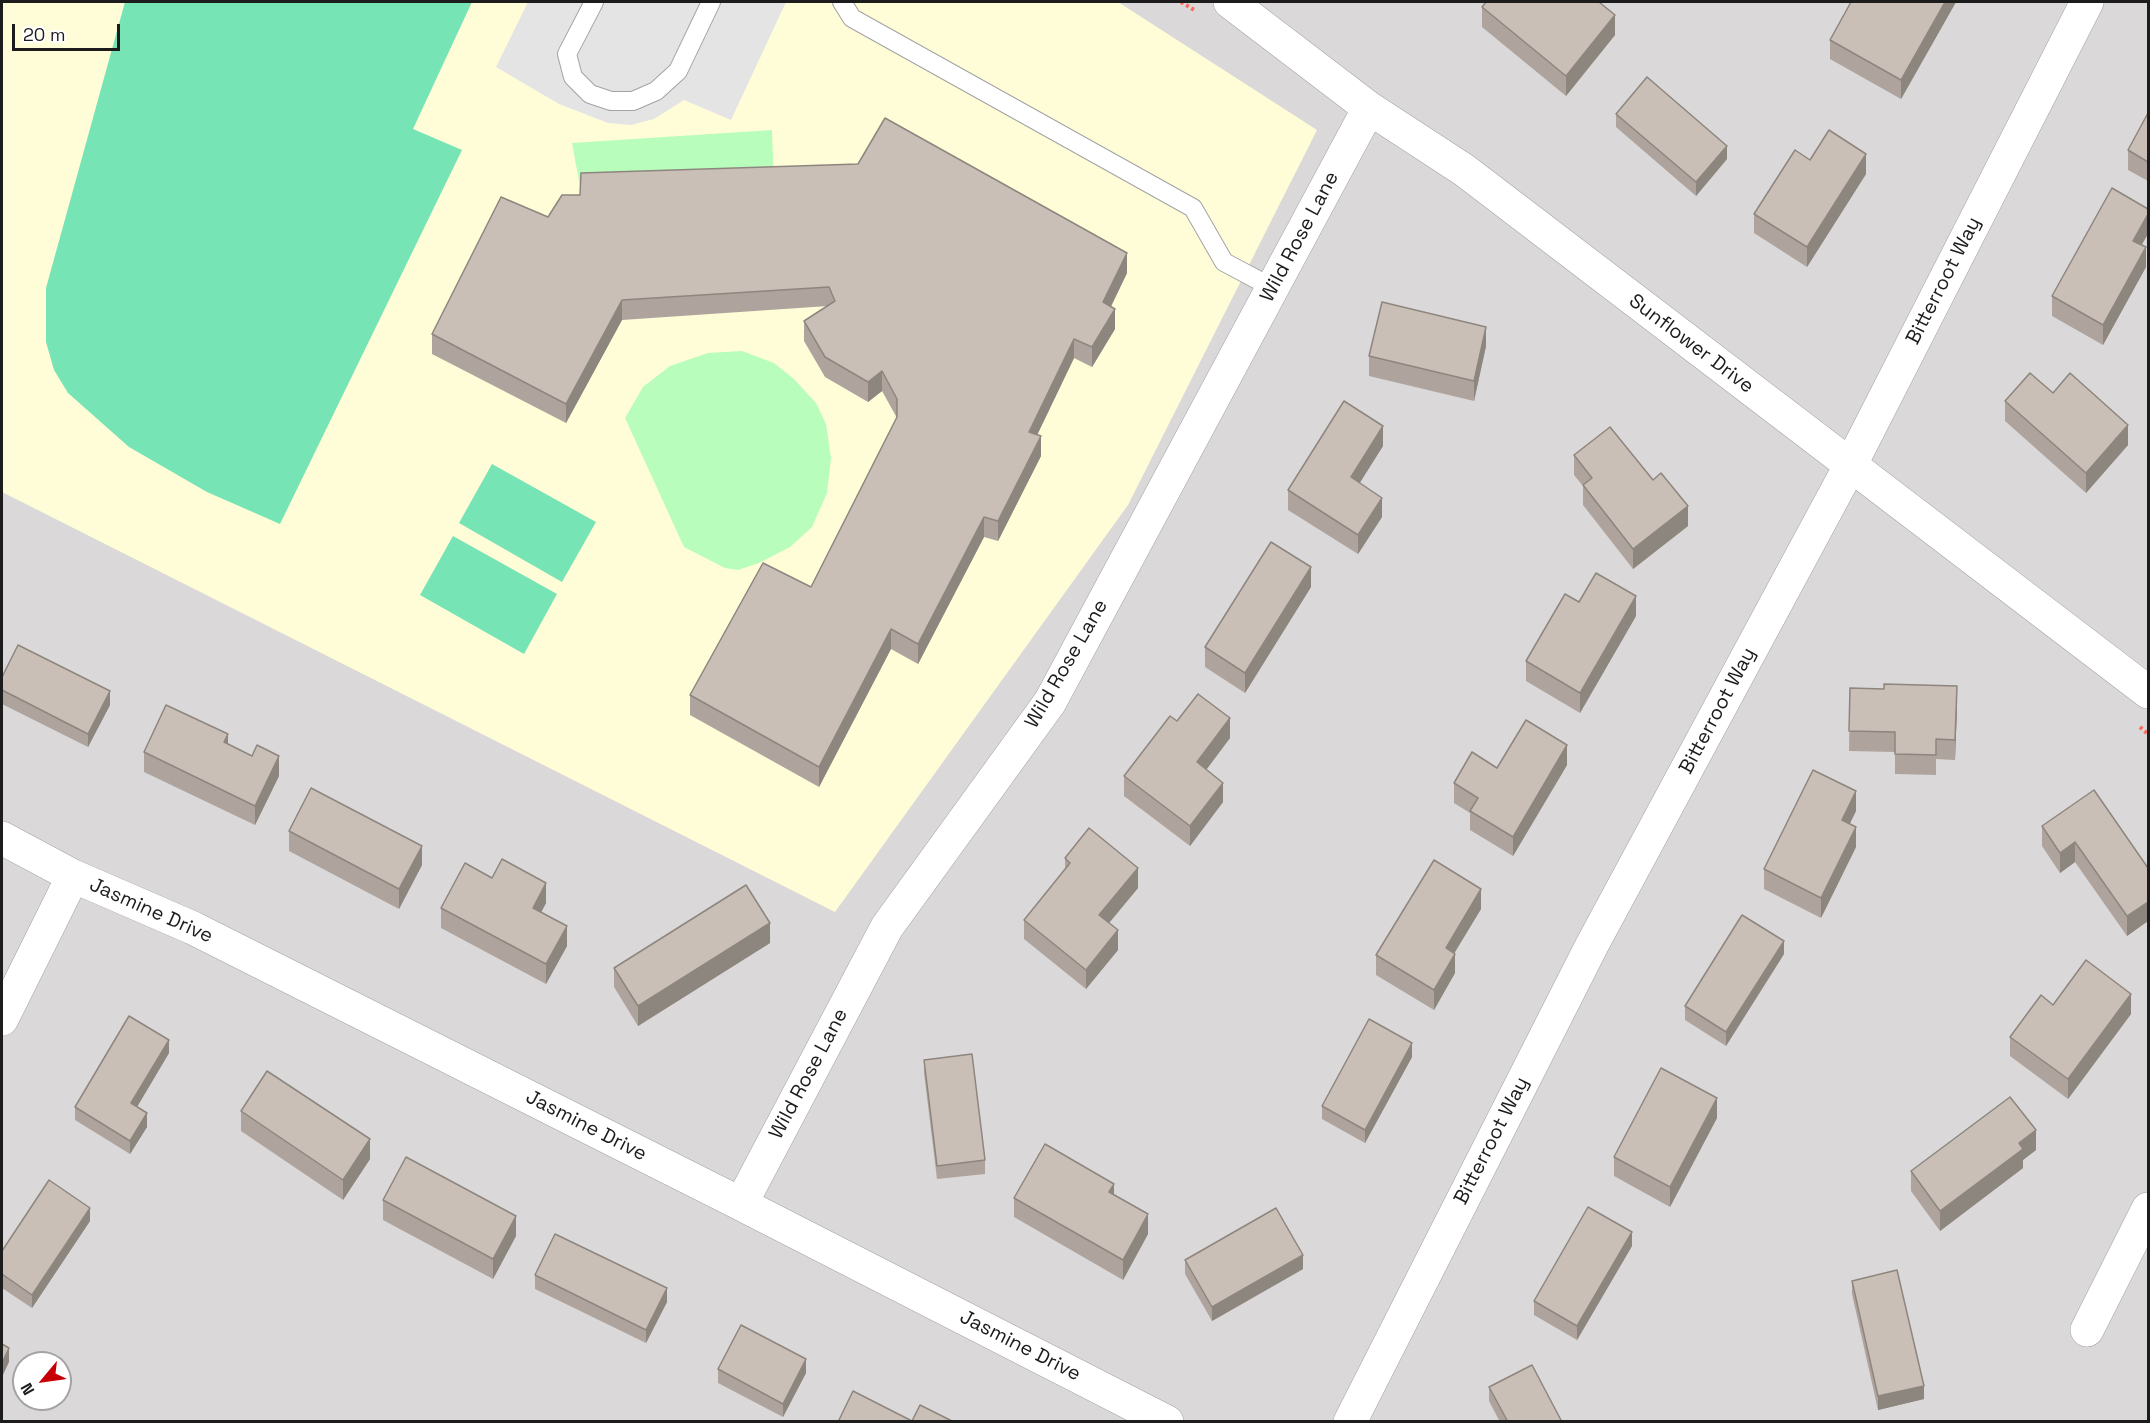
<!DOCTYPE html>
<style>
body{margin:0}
#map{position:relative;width:2150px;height:1423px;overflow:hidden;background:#eee9e0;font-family:"Space Grotesk",sans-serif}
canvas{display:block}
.frame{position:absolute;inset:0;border:3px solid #1c1c1c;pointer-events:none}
.north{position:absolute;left:12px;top:1351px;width:60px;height:60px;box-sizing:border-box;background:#fff;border:2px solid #a4a4a4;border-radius:50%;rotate:241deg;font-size:16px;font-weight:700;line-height:24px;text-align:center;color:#1c1c1c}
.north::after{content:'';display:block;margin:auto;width:21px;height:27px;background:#c70008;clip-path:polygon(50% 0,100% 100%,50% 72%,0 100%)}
.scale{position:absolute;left:12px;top:24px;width:108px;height:27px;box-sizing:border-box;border:3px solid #1c1c1c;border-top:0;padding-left:8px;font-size:18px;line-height:21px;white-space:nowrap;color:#1c1c1c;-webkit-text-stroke:4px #fff;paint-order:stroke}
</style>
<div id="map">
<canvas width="2150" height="1423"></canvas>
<div class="frame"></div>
<div class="north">N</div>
<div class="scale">20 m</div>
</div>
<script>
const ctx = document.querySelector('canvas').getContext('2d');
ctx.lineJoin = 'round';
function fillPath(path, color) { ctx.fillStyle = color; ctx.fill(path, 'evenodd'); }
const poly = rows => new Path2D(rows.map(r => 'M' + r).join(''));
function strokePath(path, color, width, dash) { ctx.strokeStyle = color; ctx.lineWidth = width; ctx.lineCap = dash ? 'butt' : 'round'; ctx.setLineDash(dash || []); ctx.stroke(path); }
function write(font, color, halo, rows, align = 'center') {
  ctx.font = font + ' "Space Grotesk",sans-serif'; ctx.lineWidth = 4.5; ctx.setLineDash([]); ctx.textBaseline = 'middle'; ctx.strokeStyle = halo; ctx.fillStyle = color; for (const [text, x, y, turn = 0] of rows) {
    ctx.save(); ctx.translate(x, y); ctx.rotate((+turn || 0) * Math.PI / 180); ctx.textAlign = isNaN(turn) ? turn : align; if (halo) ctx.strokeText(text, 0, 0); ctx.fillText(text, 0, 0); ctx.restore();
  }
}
const residential = poly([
 [2,2,2148,2,2148,1421,2,1422],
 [24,1363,60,1363,60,1399,24,1399]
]);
const education = poly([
 [2,2,1118,2,1317,130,1128,505,835,912,2,492]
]);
const park = poly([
 [772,130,774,187,581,192,572,143],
 [742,351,774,363,794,379,816,403,826,424,831,458,827,493,812,527,790,547,759,563,738,570,725,568,684,547,625,418,643,387,670,366,708,353]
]);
const pitch = poly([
 [125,2,472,2,413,129,462,150,280,524,207,492,129,447,68,393,54,370,46,342,46,288],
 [492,464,596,522,562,582,459,523],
 [453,536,557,594,524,654,420,595]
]);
const parking = poly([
 [528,2,786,2,731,120,684,100,654,119,631,125,608,123,559,104,496,67]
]);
const path = poly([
 [1181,2,1196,11],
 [2140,727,2148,734]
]);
const lane = poly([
 [594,2,567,54,573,77,590,94,611,101,633,101,656,91,678,71,711,2],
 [842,2,852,18,1193,208,1224,262,1273,288]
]);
const street = poly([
 [1230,2,1369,108,1464,170,2148,692],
 [2,838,73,876,193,928,741,1204,1167,1422],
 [2,1019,73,876],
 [741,1204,887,927,1050,702,1369,108],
 [2087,1330,2148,1209],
 [1350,1422,1592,945,1850,466,2087,2]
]);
const wall = poly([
 [1851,2,1956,2,1901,99,1830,59,1830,40],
 [1482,7,1615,35,1566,96,1482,27],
 [2148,113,2148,181,2128,170,2128,150],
 [1616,114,1727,159,1696,196,1616,127],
 [1810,160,1866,174,1807,267,1754,233,1754,214],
 [548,217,1127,273,1111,307,1115,329,1092,367,1074,358,1037,435,1041,456,998,541,984,537,918,664,891,649,819,787,690,715,690,695,811,587,897,418,882,391,868,402,825,377,804,341,804,321,828,306,622,320,566,423,432,354,432,334],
 [2142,245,2146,267,2103,345,2052,316,2052,296],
 [1486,346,1474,401,1369,376,1369,356],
 [2053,393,2128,445,2086,493,2005,421,2005,401],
 [1383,446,1359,483,1382,517,1358,554,1288,510,1288,490],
 [1574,455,1688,526,1633,569,1583,505,1583,486,1574,475],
 [1311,587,1245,693,1205,667,1205,647],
 [1579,602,1636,616,1580,713,1526,681,1526,661],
 [2,677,110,705,88,747,2,704],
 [1850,688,1957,706,1955,760,1936,759,1936,775,1895,774,1895,752,1849,751],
 [1177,721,1230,738,1206,770,1223,802,1190,846,1124,796,1124,776],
 [228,744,252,756,279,776,255,825,144,772,144,752],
 [1567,765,1513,856,1470,830,1470,813,1454,803,1454,783,1497,768],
 [1856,811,1849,824,1856,847,1821,918,1764,889,1764,869],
 [2042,826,2148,868,2148,921,2127,936,2075,862,2060,873,2042,846],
 [289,831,422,865,399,909,289,851],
 [1065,858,1138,888,1109,923,1118,950,1086,989,1024,939,1024,920,1065,870],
 [492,878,546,903,541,912,567,946,546,984,441,928,441,908],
 [1481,909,1454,953,1455,973,1434,1010,1376,975,1376,955],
 [770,943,638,1026,614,987,614,968],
 [1784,954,1726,1046,1685,1020,1685,1006],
 [2053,1005,2131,1014,2068,1099,2010,1056,2010,1037],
 [169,1053,137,1107,147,1127,130,1154,75,1120,75,1107],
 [1412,1057,1365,1143,1322,1119,1322,1106],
 [924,1060,985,1160,985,1174,937,1179,924,1073],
 [241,1111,370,1159,343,1200,241,1131],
 [1717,1118,1670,1207,1614,1176,1614,1157],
 [2036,1150,2023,1160,2023,1168,1940,1231,1911,1191,1911,1171],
 [1114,1195,1148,1234,1123,1280,1014,1217,1014,1198],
 [383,1200,516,1236,493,1279,383,1220],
 [90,1221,32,1308,2,1288,2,1251],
 [1632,1246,1577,1340,1534,1315,1534,1301],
 [1185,1260,1303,1269,1212,1321,1185,1274],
 [535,1275,667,1302,646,1343,535,1289],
 [1852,1281,1924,1399,1878,1410,1852,1294],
 [718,1369,806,1373,783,1417,718,1383],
 [1489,1387,1562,1422,1500,1422,1489,1401]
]);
const shadedWall = poly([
 [1945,2,1956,2,1901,99,1901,80],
 [1615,15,1615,35,1566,96,1566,76],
 [1727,146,1727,159,1696,196,1696,182],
 [1866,154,1866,174,1807,267,1807,247],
 [2148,214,2148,234,2133,260,2133,241],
 [2146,247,2146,267,2103,345,2103,325],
 [1127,253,1127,273,1103,322,1103,302],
 [622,300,622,320,566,423,566,404],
 [1115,309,1115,329,1092,367,1092,347],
 [1486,327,1486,346,1474,401,1474,381],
 [1074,339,1074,358,1029,452,1029,432],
 [882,371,882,391,868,402,868,382],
 [2128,425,2128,445,2086,493,2086,473],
 [1383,426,1383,446,1351,497,1351,477],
 [1041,436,1041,456,998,541,998,521],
 [1382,498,1382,517,1358,554,1358,535],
 [1688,506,1688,526,1633,569,1633,549],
 [984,517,984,537,918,664,918,644],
 [1311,567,1311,587,1245,693,1245,673],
 [1636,596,1636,616,1580,713,1580,693],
 [891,629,891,649,819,787,819,767],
 [1957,686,1957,706,1955,760,1955,740],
 [110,691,110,705,88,747,88,734],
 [1230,718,1230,738,1197,782,1197,762],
 [228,734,228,754,224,742],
 [1567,745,1567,765,1513,856,1513,837],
 [279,756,279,776,255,825,255,806],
 [1223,783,1223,802,1190,846,1190,826],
 [1856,791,1856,811,1842,840,1842,820],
 [1856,827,1856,847,1821,918,1821,898],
 [2075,842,2075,862,2060,873,2060,853],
 [422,846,422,865,399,909,399,889],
 [1138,868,1138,888,1099,935,1099,915],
 [546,883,546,903,533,928,533,908],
 [1481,889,1481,909,1446,967,1446,948],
 [2148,902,2148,921,2127,936,2127,916],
 [770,923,770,943,638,1026,638,1006],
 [567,926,567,946,546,984,546,964],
 [1118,930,1118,950,1086,989,1086,970],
 [1784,941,1784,954,1726,1046,1726,1032],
 [1455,954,1455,973,1434,1010,1434,990],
 [2131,994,2131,1014,2068,1099,2068,1079],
 [169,1040,169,1053,131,1117,131,1103],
 [1412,1043,1412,1057,1365,1143,1365,1130],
 [1717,1098,1717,1118,1670,1207,1670,1187],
 [147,1113,147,1127,130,1154,130,1141],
 [2036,1130,2036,1150,2023,1160,2023,1168,1940,1231,1940,1211,2019,1143],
 [370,1139,370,1159,343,1200,343,1180],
 [1114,1184,1114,1204,1109,1192],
 [90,1208,90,1221,32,1308,32,1295],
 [1148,1214,1148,1234,1123,1280,1123,1260],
 [516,1216,516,1236,493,1279,493,1259],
 [1632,1232,1632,1246,1577,1340,1577,1326],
 [1303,1255,1303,1269,1212,1321,1212,1307],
 [667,1288,667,1302,646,1343,646,1330],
 [9,1348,9,1362,2,1377,2,1363],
 [806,1359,806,1373,783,1417,783,1404],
 [1924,1386,1924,1399,1878,1410,1878,1396]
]);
const building = poly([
 [1486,2,1599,2,1615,15,1566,76,1482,7,1486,2],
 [1851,2,1945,2,1901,80,1830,40,1851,2],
 [1647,77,1727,146,1696,182,1616,114,1647,77],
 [2148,113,2148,162,2128,150,2148,113],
 [885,118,1127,253,1103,302,1115,309,1092,347,1074,339,1029,432,1041,436,998,521,984,517,918,644,891,629,819,767,690,695,763,563,811,587,897,417,897,399,882,371,868,382,825,357,804,321,835,301,829,287,622,300,566,404,432,334,501,197,548,217,562,195,580,195,581,173,858,164,885,118],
 [1829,130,1866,154,1807,247,1754,214,1795,150,1810,160,1829,130],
 [2112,188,2148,209,2148,214,2133,241,2146,247,2103,325,2052,296,2112,188],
 [1382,302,1486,327,1474,381,1369,356,1382,302],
 [2030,373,2053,393,2070,373,2128,425,2086,473,2005,401,2030,373],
 [1344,401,1383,426,1351,477,1382,498,1358,535,1288,490,1344,401],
 [1610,427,1653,480,1661,473,1688,506,1633,549,1583,485,1592,478,1574,455,1610,427],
 [1271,542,1311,567,1245,673,1205,647,1271,542],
 [1596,573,1636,596,1580,693,1526,661,1565,594,1579,602,1596,573],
 [18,645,110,691,88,734,2,690,2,677,18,645],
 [1884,684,1957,686,1955,740,1936,739,1936,755,1895,754,1895,732,1849,731,1850,688,1884,689,1884,684],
 [1198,694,1230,718,1197,762,1223,783,1190,826,1124,776,1170,716,1177,721,1198,694],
 [166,705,228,734,224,742,252,756,257,745,279,756,255,806,144,752,166,705],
 [1526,720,1567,745,1513,837,1470,811,1478,798,1454,783,1472,752,1497,768,1526,720],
 [1813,770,1856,791,1842,820,1856,827,1821,898,1764,869,1813,770],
 [311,788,422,846,399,889,289,831,311,788],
 [2094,790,2148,868,2148,902,2127,916,2075,842,2060,853,2042,826,2094,790],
 [1089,828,1138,868,1099,915,1118,930,1086,970,1024,920,1070,863,1065,858,1089,828],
 [502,859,546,883,533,908,567,926,546,964,441,908,465,863,492,878,502,859],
 [1434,860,1481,889,1446,948,1455,954,1434,990,1376,955,1434,860],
 [746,885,770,923,638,1006,614,968,746,885],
 [1742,915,1784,941,1726,1032,1685,1006,1742,915],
 [2086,960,2131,994,2068,1079,2010,1037,2041,995,2053,1005,2086,960],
 [129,1016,169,1040,131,1103,147,1113,130,1141,75,1107,129,1016],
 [1369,1019,1412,1043,1365,1130,1322,1106,1369,1019],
 [972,1054,985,1160,937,1166,924,1060,972,1054],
 [1661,1068,1717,1098,1670,1187,1614,1157,1661,1068],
 [267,1071,370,1139,343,1180,241,1111,267,1071],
 [2010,1097,2036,1130,2019,1143,2023,1149,1940,1211,1911,1171,2010,1097],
 [1045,1144,1114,1184,1109,1192,1148,1214,1123,1260,1014,1198,1045,1144],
 [406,1157,516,1216,493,1259,383,1200,406,1157],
 [49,1180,90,1208,32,1295,2,1274,2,1251,49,1180],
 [1588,1207,1632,1232,1577,1326,1534,1301,1588,1207],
 [1276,1208,1303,1255,1212,1307,1185,1260,1276,1208],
 [555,1234,667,1288,646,1330,535,1275,555,1234],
 [1897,1270,1924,1386,1878,1396,1852,1281,1897,1270],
 [741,1325,806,1359,783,1404,718,1369,741,1325],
 [2,1344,9,1348,2,1363,2,1344],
 [1532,1365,1562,1422,1508,1422,1489,1387,1532,1365],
 [853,1391,912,1421,920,1405,954,1422,838,1422,853,1391]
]);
const streetNames = [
 ["Wild Rose Lane",1300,237,-62],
 ["Bitterroot Way",1944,281,-63],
 ["Sunflower Drive",1691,344,37],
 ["Wild Rose Lane",1067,664,-60],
 ["Bitterroot Way",1718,711,-62],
 ["Jasmine Drive",151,911,24],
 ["Wild Rose Lane",809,1074,-62],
 ["Jasmine Drive",586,1126,27],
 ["Bitterroot Way",1492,1141,-63],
 ["Jasmine Drive",1020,1346,27]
];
fillPath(residential, '#dad8d9');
fillPath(education, '#fffdd8');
fillPath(park, '#b8fdbb');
fillPath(pitch, '#77e4b6');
fillPath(parking, '#e4e4e4');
strokePath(lane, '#a3a3a3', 20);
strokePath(street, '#a3a3a3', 34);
strokePath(path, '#ff6a60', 4, [3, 3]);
strokePath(lane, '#fff', 18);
strokePath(street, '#fff', 33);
fillPath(wall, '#aea49d');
fillPath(shadedWall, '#8d867f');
fillPath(building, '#cabfb6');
strokePath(building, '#8d867f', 1.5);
write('20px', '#1c1c1c', '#fff', streetNames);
</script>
